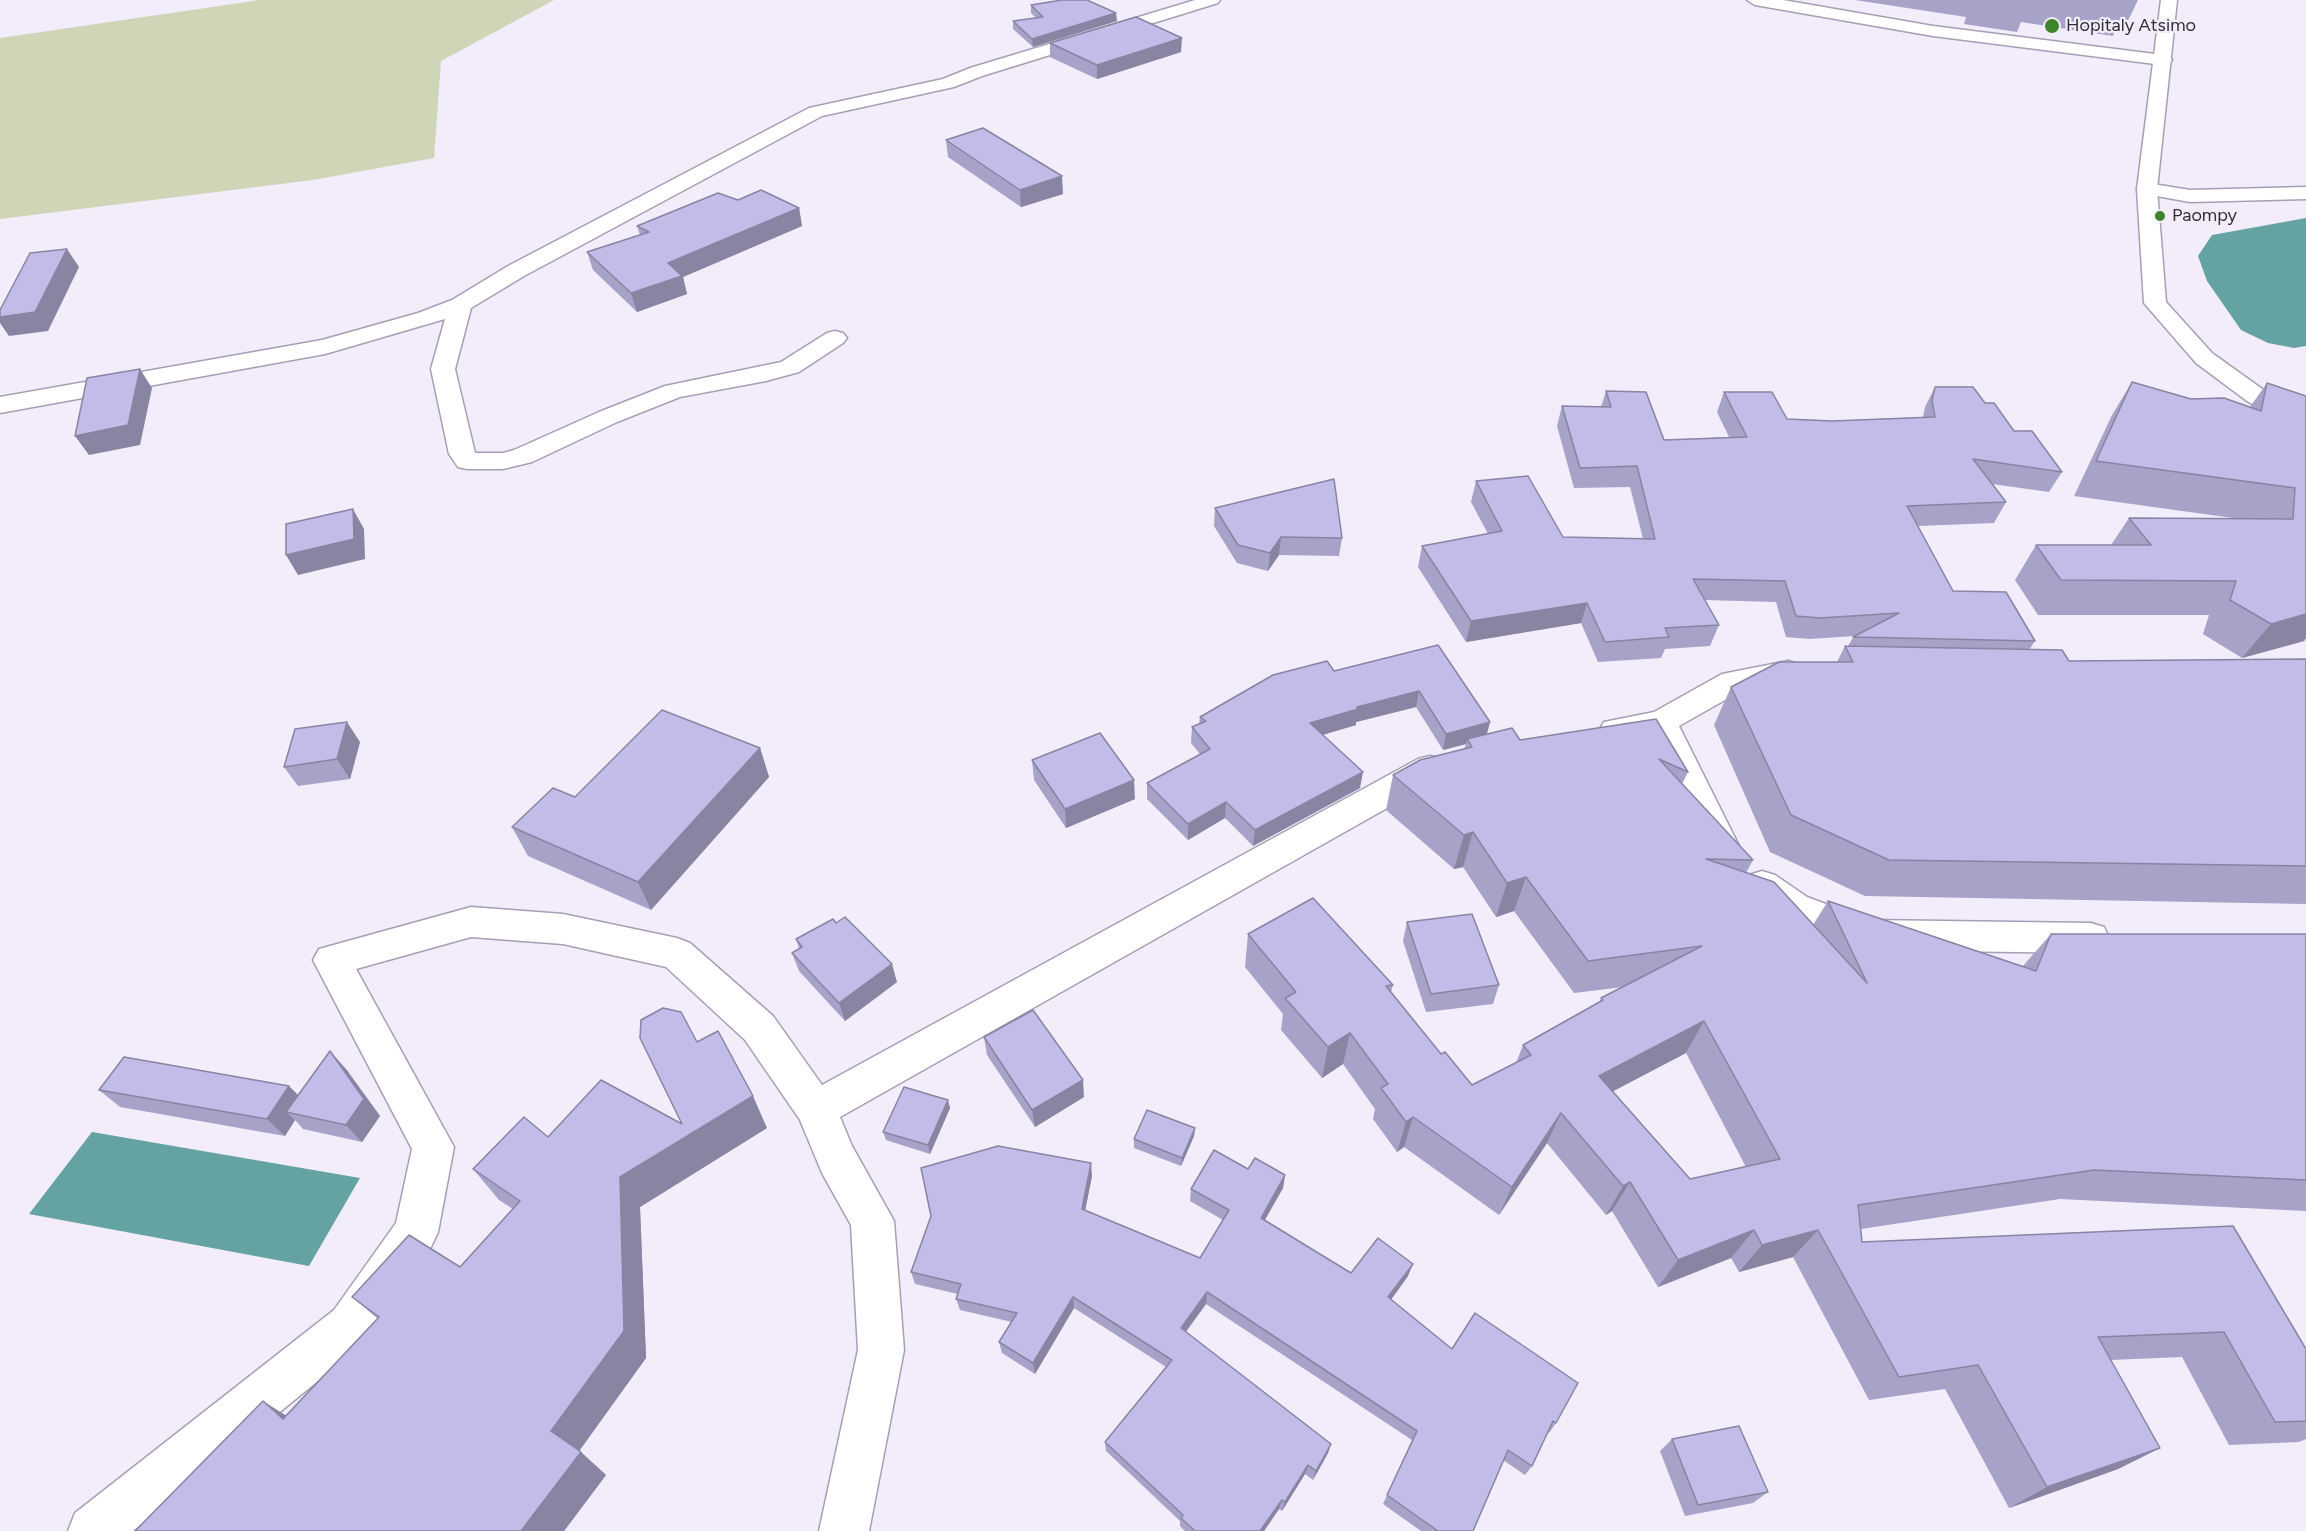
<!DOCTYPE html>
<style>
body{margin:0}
canvas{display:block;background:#f2ecfb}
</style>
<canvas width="2306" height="1531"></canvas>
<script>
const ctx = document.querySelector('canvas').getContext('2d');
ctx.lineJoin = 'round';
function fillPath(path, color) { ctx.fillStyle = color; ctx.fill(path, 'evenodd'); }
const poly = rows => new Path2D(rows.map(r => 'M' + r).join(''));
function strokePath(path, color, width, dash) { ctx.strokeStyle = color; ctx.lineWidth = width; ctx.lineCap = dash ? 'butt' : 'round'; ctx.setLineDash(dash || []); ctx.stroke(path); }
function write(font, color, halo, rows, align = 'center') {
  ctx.font = font + ' Figtree,sans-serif'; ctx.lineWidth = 4.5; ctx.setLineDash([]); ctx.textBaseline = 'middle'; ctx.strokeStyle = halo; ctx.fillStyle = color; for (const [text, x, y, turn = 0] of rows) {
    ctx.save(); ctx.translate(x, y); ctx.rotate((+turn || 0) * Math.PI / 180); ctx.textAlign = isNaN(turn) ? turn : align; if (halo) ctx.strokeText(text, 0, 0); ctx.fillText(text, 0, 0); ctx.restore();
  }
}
const green = poly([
 [260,0,554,0,441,61,434,158,313,180,0,219,0,38]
]);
const water = poly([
 [2306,218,2306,346,2294,348,2268,343,2241,330,2207,281,2198,256,2212,235],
 [92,1132,360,1178,309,1266,29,1214]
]);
const street = poly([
 [1195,0,1220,0,1218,3,982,76,954,87,822,116,524,276,471,308,455,369,475,453,503,453,514,450,599,412,665,386,781,362,827,333,835,331,843,333,847,338,843,343,799,372,766,381,680,397,617,422,532,462,503,469,467,469,458,467,449,454,431,369,445,319,325,354,0,413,0,397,322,340,418,313,452,300,508,266,809,108,943,79,970,68,1195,0],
 [1747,0,1783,0,1933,26,2163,55,2169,56,2172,60,2169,64,2163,65,1933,36,1755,5,1747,0],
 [2147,183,2190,190,2306,187,2306,199,2190,202,2140,193,2137,189,2140,185,2147,183],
 [1788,661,1799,664,1803,672,1799,680,1741,691,1679,726,1739,846,1734,856,1722,860,1710,856,1651,735,1615,742,1604,738,1599,730,1604,722,1654,712,1722,674,1788,661],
 [1430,756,1442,759,1447,768,1442,777,840,1117,852,1146,894,1221,904,1350,869,1531,819,1531,858,1350,851,1225,822,1173,800,1120,745,1040,666,967,563,944,471,937,356,969,454,1147,438,1232,431,1247,366,1342,133,1531,68,1531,75,1513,334,1310,396,1223,412,1149,313,960,319,949,471,907,563,914,677,938,690,943,773,1016,822,1085,1418,759,1430,756],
 [1762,871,1775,875,1807,897,1869,920,2091,923,2104,927,2109,938,2104,949,2091,953,1868,950,1781,917,1749,895,1744,885,1749,875,1762,871]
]);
const secondary = poly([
 [2161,0,2177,0,2157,189,2166,302,2212,353,2265,391,2306,415,2306,434,2297,431,2247,401,2196,363,2144,303,2137,189,2161,0]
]);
const wall = poly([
 [1855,0,2138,0,2124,29,2116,28,2113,36,2021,22,2017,32,1964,24,1966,17],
 [1031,5,1117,21,1033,47,1013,29,1013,21,1036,18,1031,13],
 [1050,43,1181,52,1097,79,1050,57],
 [946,140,1063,194,1021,207,948,157],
 [738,200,799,208,802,226,683,277,687,294,637,312,593,270,587,252,640,235,637,226],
 [2132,382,2191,399,2250,407,2267,383,2306,396,2306,638,2304,641,2242,658,2203,634,2209,615,2038,615,2015,580,2036,545,2111,545,2129,518,2240,519,2074,496,2112,415],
 [1935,387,1985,403,2014,431,2062,472,2049,492,1992,484,2006,502,1994,523,1918,526,1953,591,2035,641,2029,650,2069,661,2306,659,2306,904,1865,896,1770,852,1714,725,1731,687,1837,662,1845,646,1848,646,1854,636,1810,639,1786,637,1776,602,1705,600,1719,625,1710,646,1665,649,1661,658,1598,662,1581,623,1466,642,1418,567,1422,546,1488,534,1471,502,1476,481,1563,537,1643,539,1630,487,1574,488,1557,426,1562,406,1601,407,1606,391,1664,440,1729,437,1717,412,1724,392,1787,419,1832,421,1923,417,1925,407],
 [1215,508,1342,538,1339,556,1279,555,1268,571,1237,563,1214,526],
 [1438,645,1487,734,1520,740,1656,719,1688,772,1682,784,1753,860,1746,873,1813,925,1828,901,2023,966,2051,934,2306,934,2306,1211,2060,1199,1861,1229,1862,1242,2306,1349,2306,1439,2299,1442,2229,1445,2182,1357,2111,1360,2160,1448,2118,1469,2009,1508,1945,1389,1869,1400,1793,1257,1739,1272,1731,1258,1658,1287,1612,1211,1606,1215,1547,1143,1499,1215,1404,1147,1397,1152,1373,1119,1375,1109,1343,1064,1322,1078,1281,1030,1283,1014,1245,967,1248,934,1393,985,1391,992,1441,1054,1472,1085,1516,1063,1523,1045,1600,1002,1601,998,1623,987,1574,993,1514,911,1496,917,1463,867,1454,869,1386,810,1393,775,1464,749,1466,744,1443,750,1416,707,1356,722,1356,725,1323,735,1360,788,1253,846,1225,818,1188,840,1147,799,1147,783,1200,754,1191,743,1192,727,1199,724,1200,717,1334,671],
 [1686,1053,1746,1167,1690,1179,1613,1091],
 [360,742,350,779,298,786,284,767],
 [760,748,769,777,651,910,528,856,512,827,575,797],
 [1032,760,1135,799,1066,828,1034,780],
 [1407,922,1499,985,1493,1004,1426,1012,1403,941],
 [796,939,897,982,845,1021,799,971,792,953,799,948],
 [984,1037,1084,1097,1035,1127,987,1055],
 [697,1042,767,1128,640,1207,646,1358,579,1451,606,1475,564,1531,135,1531,285,1416,378,1319,352,1297,460,1267,513,1209,499,1200,473,1169,548,1137,682,1124],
 [346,1069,380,1116,362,1142,303,1129,295,1120,285,1136,120,1107,99,1090,298,1096],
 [950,1108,930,1154,886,1140,883,1132],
 [1195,1128,1194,1136,1181,1166,1134,1148,1134,1139],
 [1248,1169,1285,1175,1283,1188,1265,1220,1351,1273,1408,1276,1391,1300,1452,1349,1556,1423,1549,1433,1547,1432,1532,1466,1525,1475,1503,1460,1473,1531,1421,1531,1383,1504,1412,1440,1206,1304,1186,1332,1331,1444,1328,1453,1313,1480,1305,1474,1282,1511,1279,1509,1264,1531,1185,1531,1180,1526,1180,1521,1106,1451,1105,1442,1166,1367,1074,1308,1035,1374,1002,1353,999,1342,1012,1322,960,1310,956,1299,958,1294,915,1284,911,1272,1092,1176,1085,1210,1200,1258,1223,1220,1190,1201,1191,1189],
 [1672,1439,1768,1492,1753,1503,1685,1516,1660,1451]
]);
const shadedWall = poly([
 [1116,13,1117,21,1033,47,1032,39],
 [1182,38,1181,52,1097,79,1097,65],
 [1062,176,1063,194,1021,207,1020,190],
 [799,208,802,226,683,277,687,294,637,312,631,293,668,263],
 [67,249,79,267,48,331,9,336,0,323,0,317],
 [140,369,152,388,140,445,89,455,75,436],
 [353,509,364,529,365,559,298,575,286,555],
 [1281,537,1279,555,1268,571,1270,553],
 [1587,603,1581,623,1466,642,1471,621],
 [2306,614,2306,638,2304,641,2242,658,2271,624],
 [1419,691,1416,707,1356,722,1356,725,1308,739,1310,723,1357,707],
 [347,722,360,742,350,779,337,759],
 [1490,722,1486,738,1467,739,1466,744,1443,750,1446,734],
 [760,748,769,777,651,910,638,882],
 [1363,772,1360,788,1253,846,1255,830],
 [1134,780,1135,799,1066,828,1065,809],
 [1226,802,1225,818,1188,840,1188,824],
 [1473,832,1463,867,1454,869,1464,835],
 [1526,877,1514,911,1496,917,1507,883],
 [892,964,897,982,845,1021,839,1003],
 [1704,1021,1686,1053,1583,1107,1599,1076],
 [1350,1033,1343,1064,1322,1078,1328,1047],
 [330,1051,346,1069,380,1116,362,1142,346,1125],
 [1083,1080,1084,1097,1035,1127,1032,1110],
 [289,1086,306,1103,286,1112,295,1120,285,1136,267,1119],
 [753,1096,767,1128,640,1207,646,1358,577,1454,551,1431,620,1177],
 [948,1100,950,1108,930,1154,928,1145],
 [1561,1113,1547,1143,1499,1215,1512,1187],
 [1413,1117,1404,1147,1397,1152,1406,1122],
 [1195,1128,1194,1136,1181,1166,1182,1158],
 [1091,1163,1092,1176,1083,1221,1082,1209],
 [1285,1175,1283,1188,1259,1230,1261,1218],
 [1630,1182,1612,1211,1606,1215,1623,1186],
 [1754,1230,1731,1258,1658,1287,1678,1260],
 [1818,1230,1793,1257,1739,1272,1762,1245],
 [1413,1264,1408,1276,1384,1309,1388,1297],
 [1207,1292,1206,1304,1180,1339,1181,1328],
 [1073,1297,1074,1308,1035,1374,1033,1363],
 [263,1401,301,1425,283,1419],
 [1331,1444,1328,1453,1313,1480,1316,1471],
 [2160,1448,2118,1469,2009,1508,2047,1487],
 [581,1452,606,1475,564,1531,521,1531],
 [1308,1465,1305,1474,1282,1511,1285,1502],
 [1282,1500,1279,1509,1264,1531,1260,1531]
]);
const building = poly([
 [1062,0,1087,0,1116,13,1032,39,1013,21,1043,17,1031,5,1062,0],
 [1136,17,1182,38,1097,65,1050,43,1136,17],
 [983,128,1062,176,1020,190,946,140,983,128],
 [761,190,799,208,668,263,682,276,631,293,587,252,649,232,637,226,718,193,738,200,761,190],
 [67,249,35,312,0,317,0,310,30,253,67,249],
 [140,369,128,425,75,436,87,378,140,369],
 [2132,382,2191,399,2224,398,2261,411,2267,383,2306,396,2306,614,2271,624,2230,600,2236,581,2061,580,2036,545,2151,545,2129,518,2293,519,2295,488,2096,461,2132,382],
 [1935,387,1973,387,1985,403,1994,403,2014,431,2032,431,2062,472,1973,459,2006,502,1907,506,1953,591,2006,592,2035,641,1853,637,1899,613,1820,618,1796,616,1785,581,1693,579,1719,625,1665,628,1669,637,1605,642,1587,603,1471,621,1422,546,1502,531,1476,481,1528,476,1563,537,1655,539,1637,466,1580,468,1562,406,1611,407,1606,391,1646,392,1664,440,1747,437,1724,392,1772,392,1787,419,1832,421,1935,417,1932,401,1935,387],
 [1334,479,1342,538,1281,537,1270,553,1238,545,1215,508,1334,479],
 [353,509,354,539,286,555,286,524,353,509],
 [1438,645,1490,722,1446,734,1419,691,1357,707,1358,709,1310,723,1363,772,1255,830,1226,802,1188,824,1147,783,1210,749,1192,727,1206,721,1200,717,1273,675,1327,661,1334,671,1438,645],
 [1845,646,2062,650,2069,661,2306,659,2306,866,1889,860,1791,815,1731,687,1779,662,1853,662,1845,646],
 [662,710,760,748,638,882,512,827,553,788,575,797,662,710],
 [1656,719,1688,772,1659,759,1753,860,1706,859,1774,882,1867,983,1828,901,2036,971,2051,934,2306,934,2306,1180,2094,1170,1858,1205,1862,1242,2233,1226,2306,1349,2306,1421,2275,1422,2224,1332,2098,1337,2160,1448,2047,1487,1978,1365,1899,1377,1818,1230,1762,1245,1754,1230,1678,1260,1630,1182,1623,1186,1561,1113,1512,1187,1413,1117,1406,1122,1381,1088,1388,1084,1350,1033,1328,1047,1285,998,1296,992,1248,934,1313,898,1393,985,1386,986,1441,1054,1445,1052,1472,1085,1531,1055,1523,1045,1603,1000,1601,998,1702,946,1588,961,1526,877,1507,883,1473,832,1464,835,1393,775,1420,760,1472,747,1467,739,1512,728,1520,740,1656,719],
 [1704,1021,1780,1159,1690,1179,1599,1076,1704,1021],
 [347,722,337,759,284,767,295,729,347,722],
 [1100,733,1134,780,1065,809,1032,760,1100,733],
 [1472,914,1499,985,1431,994,1407,922,1472,914],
 [845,917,892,964,839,1003,792,953,802,947,796,939,833,919,836,923,845,917],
 [663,1008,681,1012,697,1042,718,1031,753,1096,620,1177,624,1331,551,1431,581,1452,521,1531,135,1531,263,1401,283,1419,379,1317,352,1297,409,1235,460,1267,520,1201,473,1169,524,1117,548,1137,601,1080,682,1124,640,1038,641,1020,663,1008],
 [1033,1010,1083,1080,1032,1110,984,1037,1033,1010],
 [330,1051,364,1099,346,1125,286,1112,330,1051],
 [124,1057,289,1086,267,1119,99,1090,124,1057],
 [904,1087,948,1100,928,1145,883,1132,904,1087],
 [1147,1110,1195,1128,1182,1158,1134,1139,1147,1110],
 [998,1146,1091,1163,1082,1209,1200,1258,1229,1210,1191,1189,1214,1150,1248,1169,1255,1158,1285,1175,1261,1218,1351,1273,1378,1238,1413,1264,1388,1297,1452,1349,1475,1313,1578,1383,1556,1423,1553,1421,1532,1466,1508,1450,1473,1531,1438,1531,1387,1495,1417,1431,1207,1292,1181,1328,1331,1444,1316,1471,1308,1465,1285,1502,1282,1500,1260,1531,1195,1531,1181,1518,1183,1515,1105,1442,1172,1360,1073,1297,1033,1363,999,1342,1017,1313,956,1299,961,1284,911,1272,931,1216,921,1168,998,1146],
 [1739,1426,1768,1492,1698,1505,1672,1439,1739,1426]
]);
const markers = [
 [2052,26,8,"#3e842a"],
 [2160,216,6,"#3e842a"]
];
const farPoinames = [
 ["Hopitaly Atsimo",2066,26],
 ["Paompy",2172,216]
];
fillPath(green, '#cfd6b8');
fillPath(water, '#65a2a2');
strokePath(street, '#a79eb6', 3);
strokePath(secondary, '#a79eb6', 3);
fillPath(street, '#fff');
fillPath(secondary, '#fff');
fillPath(wall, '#a7a2c8');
fillPath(shadedWall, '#8884a2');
fillPath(building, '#c2bce8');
strokePath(building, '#8884a2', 1.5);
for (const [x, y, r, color] of markers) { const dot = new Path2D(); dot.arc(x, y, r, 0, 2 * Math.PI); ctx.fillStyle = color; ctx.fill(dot); strokePath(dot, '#f2ecfb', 2); }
write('18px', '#312e37', '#f2ecfb', farPoinames, 'left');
</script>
